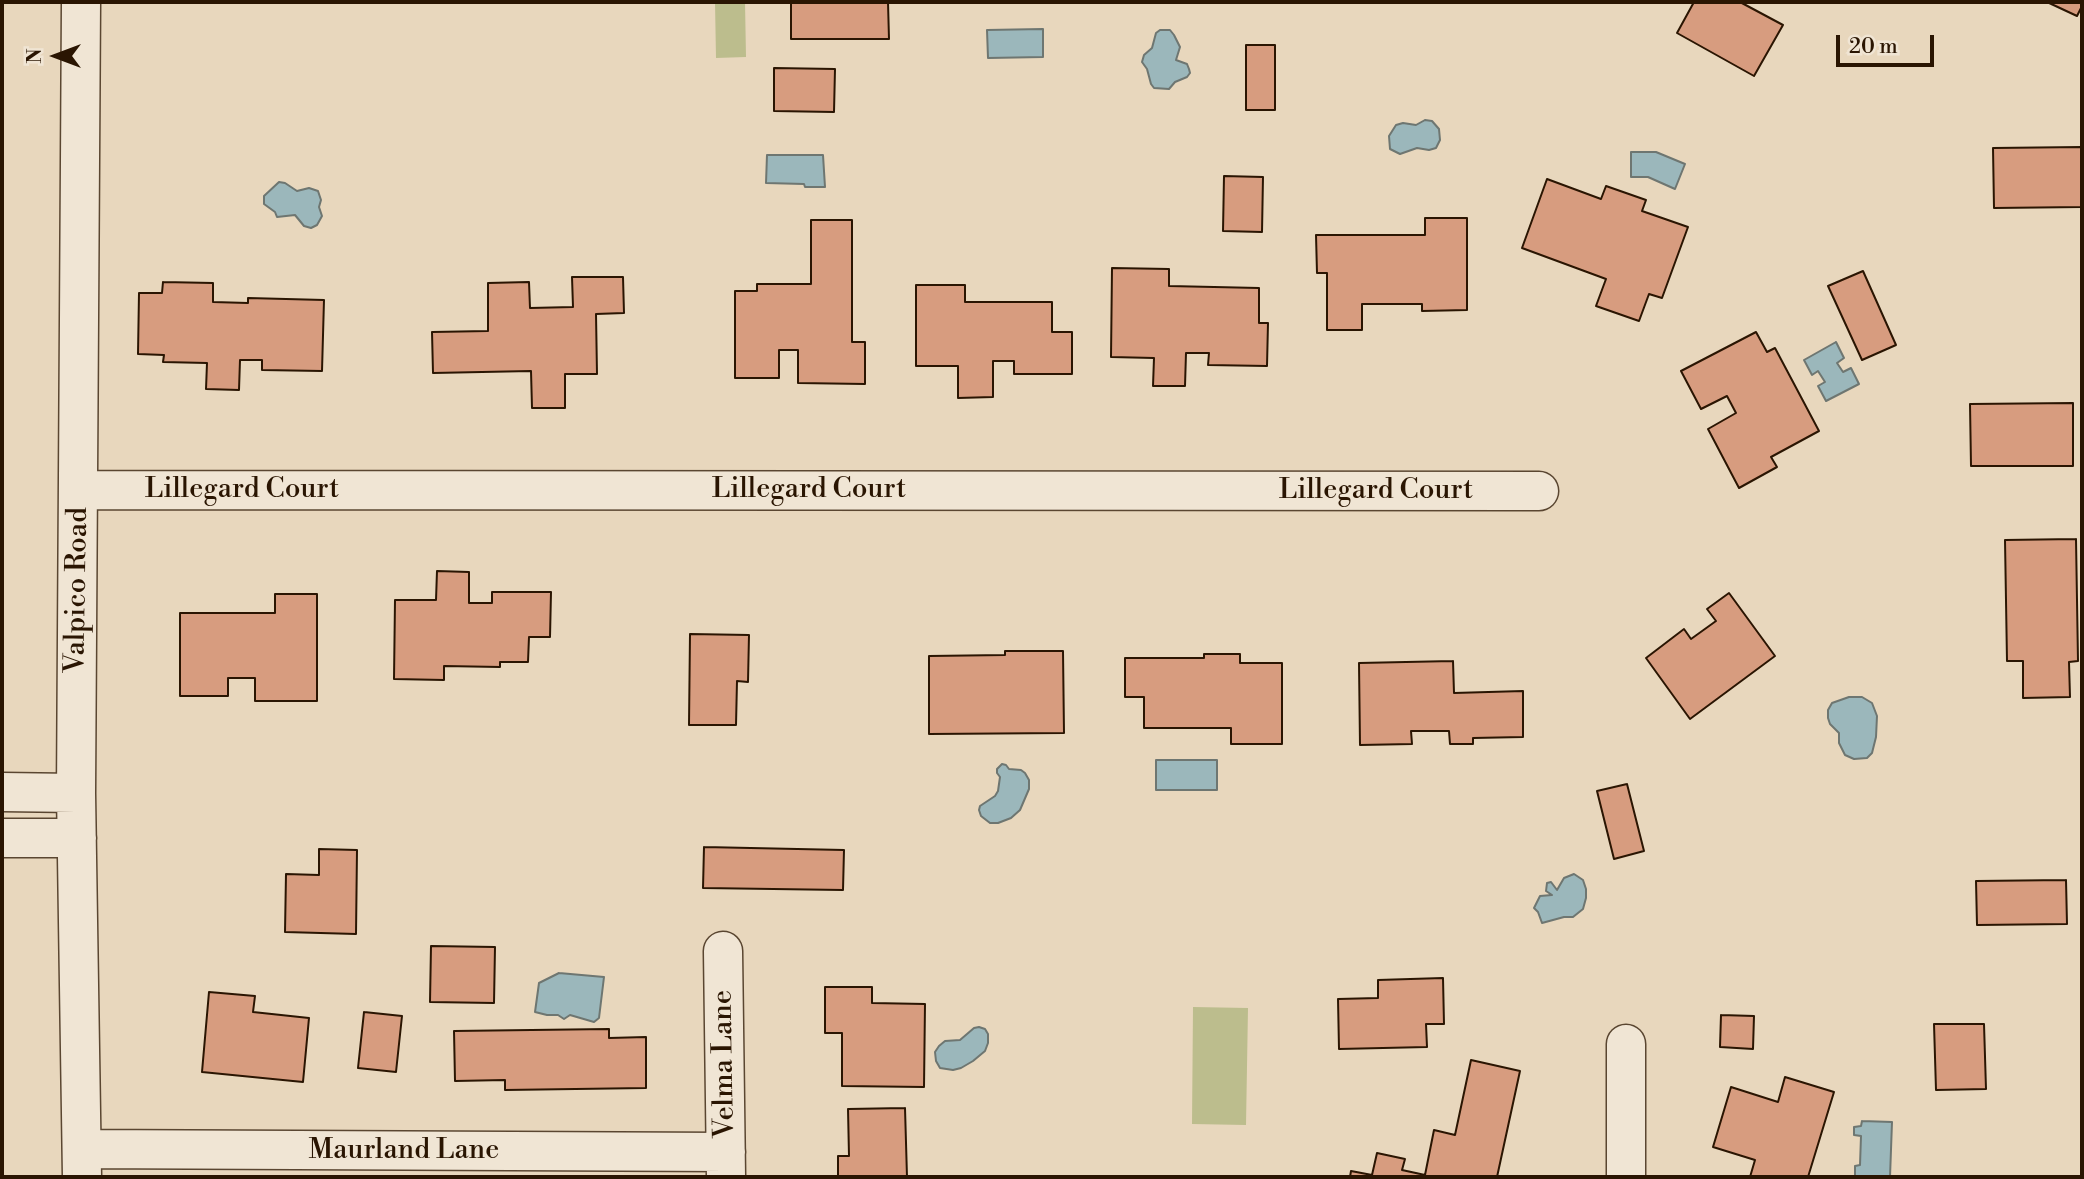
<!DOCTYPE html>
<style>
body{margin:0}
#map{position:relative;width:2084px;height:1179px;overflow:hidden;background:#e8d7bd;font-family:"Libre Bodoni",serif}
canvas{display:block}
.frame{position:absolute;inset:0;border:4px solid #2a1502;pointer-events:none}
.north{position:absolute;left:21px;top:21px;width:70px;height:70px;-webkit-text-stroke:5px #f0e5d4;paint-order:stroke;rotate:270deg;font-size:19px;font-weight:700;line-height:28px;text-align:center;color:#2a1502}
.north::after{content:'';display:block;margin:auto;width:24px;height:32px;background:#2a1502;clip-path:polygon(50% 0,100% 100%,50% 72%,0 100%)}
.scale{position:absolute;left:1836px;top:35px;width:98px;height:32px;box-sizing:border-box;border:4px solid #2a1502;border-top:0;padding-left:9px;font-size:21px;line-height:24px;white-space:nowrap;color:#2a1502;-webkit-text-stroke:5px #f0e5d4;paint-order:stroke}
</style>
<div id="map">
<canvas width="2084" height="1179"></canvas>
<div class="frame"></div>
<div class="north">N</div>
<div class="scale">20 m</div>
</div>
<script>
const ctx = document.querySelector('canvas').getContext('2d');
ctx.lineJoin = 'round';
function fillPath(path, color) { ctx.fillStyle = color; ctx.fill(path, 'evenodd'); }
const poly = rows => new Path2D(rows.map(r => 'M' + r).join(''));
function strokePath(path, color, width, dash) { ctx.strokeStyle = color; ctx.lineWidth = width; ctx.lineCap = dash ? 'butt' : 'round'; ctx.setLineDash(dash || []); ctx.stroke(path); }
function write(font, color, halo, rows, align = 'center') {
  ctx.font = font + ' "Libre Bodoni",serif'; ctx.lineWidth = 5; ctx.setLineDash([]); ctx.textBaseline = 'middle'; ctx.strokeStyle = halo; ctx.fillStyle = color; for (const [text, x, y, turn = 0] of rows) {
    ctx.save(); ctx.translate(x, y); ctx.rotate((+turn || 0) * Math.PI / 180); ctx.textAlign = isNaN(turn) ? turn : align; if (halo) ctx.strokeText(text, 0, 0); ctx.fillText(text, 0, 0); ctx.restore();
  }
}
const green = poly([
 [715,2,745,2,746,57,716,58],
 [1193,1007,1248,1008,1246,1125,1192,1124]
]);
const water = poly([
 [1043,29,1043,57,988,58,987,30,1043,29],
 [1160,30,1170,30,1174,35,1180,47,1176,60,1187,64,1189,69,1190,73,1187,77,1175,82,1169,89,1154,88,1151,84,1147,69,1142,62,1144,55,1152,48,1156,33,1160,30],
 [1425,120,1432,121,1439,129,1440,140,1436,148,1429,150,1417,148,1400,154,1390,149,1389,136,1396,125,1403,123,1416,125,1425,120],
 [1631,152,1656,152,1685,164,1675,189,1648,177,1631,177,1631,152],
 [767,155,823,155,825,187,805,187,804,184,766,183,767,155],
 [279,182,285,183,297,191,309,188,318,191,321,200,319,207,322,216,317,225,311,228,304,226,295,215,277,217,275,212,264,204,264,196,279,182],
 [1836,342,1844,358,1837,363,1843,372,1851,368,1859,384,1826,401,1818,386,1825,382,1818,371,1812,375,1804,360,1836,342],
 [1849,697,1862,697,1872,703,1877,716,1876,737,1872,753,1867,758,1854,759,1845,755,1839,743,1839,733,1830,724,1828,718,1828,710,1832,703,1849,697],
 [1156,760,1217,760,1217,790,1156,790,1156,760],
 [1002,764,1006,765,1009,769,1021,770,1025,773,1029,780,1029,789,1020,810,1011,818,998,823,990,823,981,816,979,810,980,806,995,796,998,791,1000,777,997,773,997,769,1002,764],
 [1574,874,1583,880,1586,889,1586,898,1583,909,1573,917,1564,917,1542,923,1538,912,1534,908,1540,896,1552,895,1546,891,1547,883,1551,882,1557,890,1564,878,1574,874],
 [559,973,604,977,599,1018,594,1022,570,1015,564,1019,558,1015,547,1015,535,1012,539,983,559,973],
 [979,1027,985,1029,988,1034,988,1043,985,1051,973,1061,961,1068,953,1070,940,1068,936,1061,935,1052,939,1046,945,1041,960,1040,974,1028,979,1027],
 [1862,1121,1892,1122,1890,1177,1855,1177,1855,1166,1860,1165,1861,1136,1854,1135,1854,1127,1861,1126,1862,1121]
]);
const building = poly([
 [791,2,888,2,889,39,791,39,791,2],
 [1694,2,1740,2,1783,25,1754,76,1677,33,1694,2],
 [2047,2,2082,2,2082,6,2077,16,2047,2],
 [1246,45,1275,45,1275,110,1246,110,1246,45],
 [774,68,835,69,834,112,774,111,774,68],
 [2082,147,2082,207,1994,208,1993,148,2082,147],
 [1224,176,1263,177,1262,232,1223,231,1224,176],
 [1547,179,1601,199,1606,186,1646,200,1642,211,1688,227,1662,298,1649,294,1639,321,1596,306,1606,279,1522,248,1547,179],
 [1425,218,1467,218,1467,310,1422,311,1422,304,1362,304,1362,330,1327,330,1327,273,1317,273,1316,235,1425,235,1425,218],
 [811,220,852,220,852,342,865,342,865,384,798,383,798,350,779,350,779,378,735,378,735,291,757,291,757,284,811,284,811,220],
 [1112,268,1169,269,1169,286,1259,288,1259,323,1268,323,1267,366,1208,365,1209,353,1186,353,1185,386,1153,386,1154,358,1111,357,1112,268],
 [1863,271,1896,345,1862,360,1828,286,1863,271],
 [572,277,623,277,624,313,596,314,597,374,565,374,565,408,532,408,531,371,433,373,432,332,488,331,488,283,529,282,530,308,573,307,572,277],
 [163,282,213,283,213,302,248,303,248,298,324,300,322,371,262,370,262,360,240,360,239,390,206,389,207,363,163,362,164,355,138,354,139,293,162,293,163,282],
 [916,285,965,285,965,302,1052,302,1052,332,1072,332,1072,374,1014,374,1014,361,993,361,993,397,958,398,958,366,916,366,916,285],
 [1756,332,1767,352,1775,348,1819,431,1771,457,1777,467,1739,488,1708,429,1736,413,1727,396,1701,409,1681,371,1756,332],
 [2073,403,2073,466,1971,466,1970,404,2073,403],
 [2076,539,2078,661,2069,662,2070,697,2023,698,2023,661,2007,661,2005,540,2076,539],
 [437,571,469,572,469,603,492,603,492,592,551,592,550,637,529,637,528,662,500,662,500,667,444,666,444,680,394,679,395,600,436,600,437,571],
 [1729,593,1775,656,1690,719,1646,658,1684,629,1691,639,1716,621,1707,609,1729,593],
 [275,594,317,594,317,701,255,701,255,678,228,678,228,696,180,696,180,613,275,613,275,594],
 [690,634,749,635,748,682,737,681,736,725,689,725,690,634],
 [1005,651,1063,651,1064,733,929,734,929,656,1005,655,1005,651],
 [1204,654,1240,654,1240,663,1282,663,1282,744,1231,744,1231,728,1144,728,1144,697,1125,697,1125,658,1204,658,1204,654],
 [1453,661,1454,693,1523,691,1523,737,1473,738,1473,744,1450,744,1449,731,1411,731,1412,744,1360,745,1359,663,1453,661],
 [1627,784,1644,851,1614,859,1597,791,1627,784],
 [704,847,844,850,843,890,703,888,704,847],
 [319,849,357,850,356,934,285,932,286,874,319,875,319,849],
 [2066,880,2067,924,1977,925,1976,881,2066,880],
 [431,946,495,947,494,1003,430,1002,431,946],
 [1443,978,1444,1024,1426,1024,1427,1047,1339,1049,1338,999,1378,998,1378,980,1443,978],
 [825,987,872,987,872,1003,925,1004,924,1087,842,1086,842,1033,825,1033,825,987],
 [209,992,255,996,253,1012,309,1018,303,1082,202,1072,209,992],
 [364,1012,402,1016,396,1072,358,1068,364,1012],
 [1721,1015,1754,1016,1753,1049,1720,1047,1721,1015],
 [1934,1024,1984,1024,1986,1089,1936,1090,1934,1024],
 [609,1029,609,1038,646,1037,646,1088,505,1090,505,1080,455,1081,454,1031,609,1029],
 [1471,1060,1520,1071,1497,1177,1350,1177,1351,1171,1372,1175,1377,1153,1405,1159,1402,1170,1425,1175,1434,1130,1455,1135,1471,1060],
 [1785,1077,1834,1092,1808,1177,1750,1177,1755,1160,1713,1147,1731,1087,1778,1102,1785,1077],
 [905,1108,907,1177,838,1177,838,1156,849,1156,848,1109,905,1108]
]);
const minor = poly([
 [81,2,76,793,82,1177],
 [79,490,1539,491],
 [2,792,76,793],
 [2,838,77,838],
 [723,951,726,1176],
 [82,1149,726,1152],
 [1626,1177,1626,1044]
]);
const streetNames = [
 ["Lillegard Court",242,490],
 ["Lillegard Court",809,490],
 ["Lillegard Court",1376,491],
 ["Valpico Road",78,590,-89],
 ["Velma Lane",725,1064,-91],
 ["Maurland Lane",404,1151]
];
fillPath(green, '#bcbd8d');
fillPath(water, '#9bb7bb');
strokePath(water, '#6e7671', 2);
fillPath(building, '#d79c7f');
strokePath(building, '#2a1502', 2);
strokePath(minor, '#5a4631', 41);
strokePath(minor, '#f0e5d4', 38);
write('28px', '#2a1502', '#f0e5d4', streetNames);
</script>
